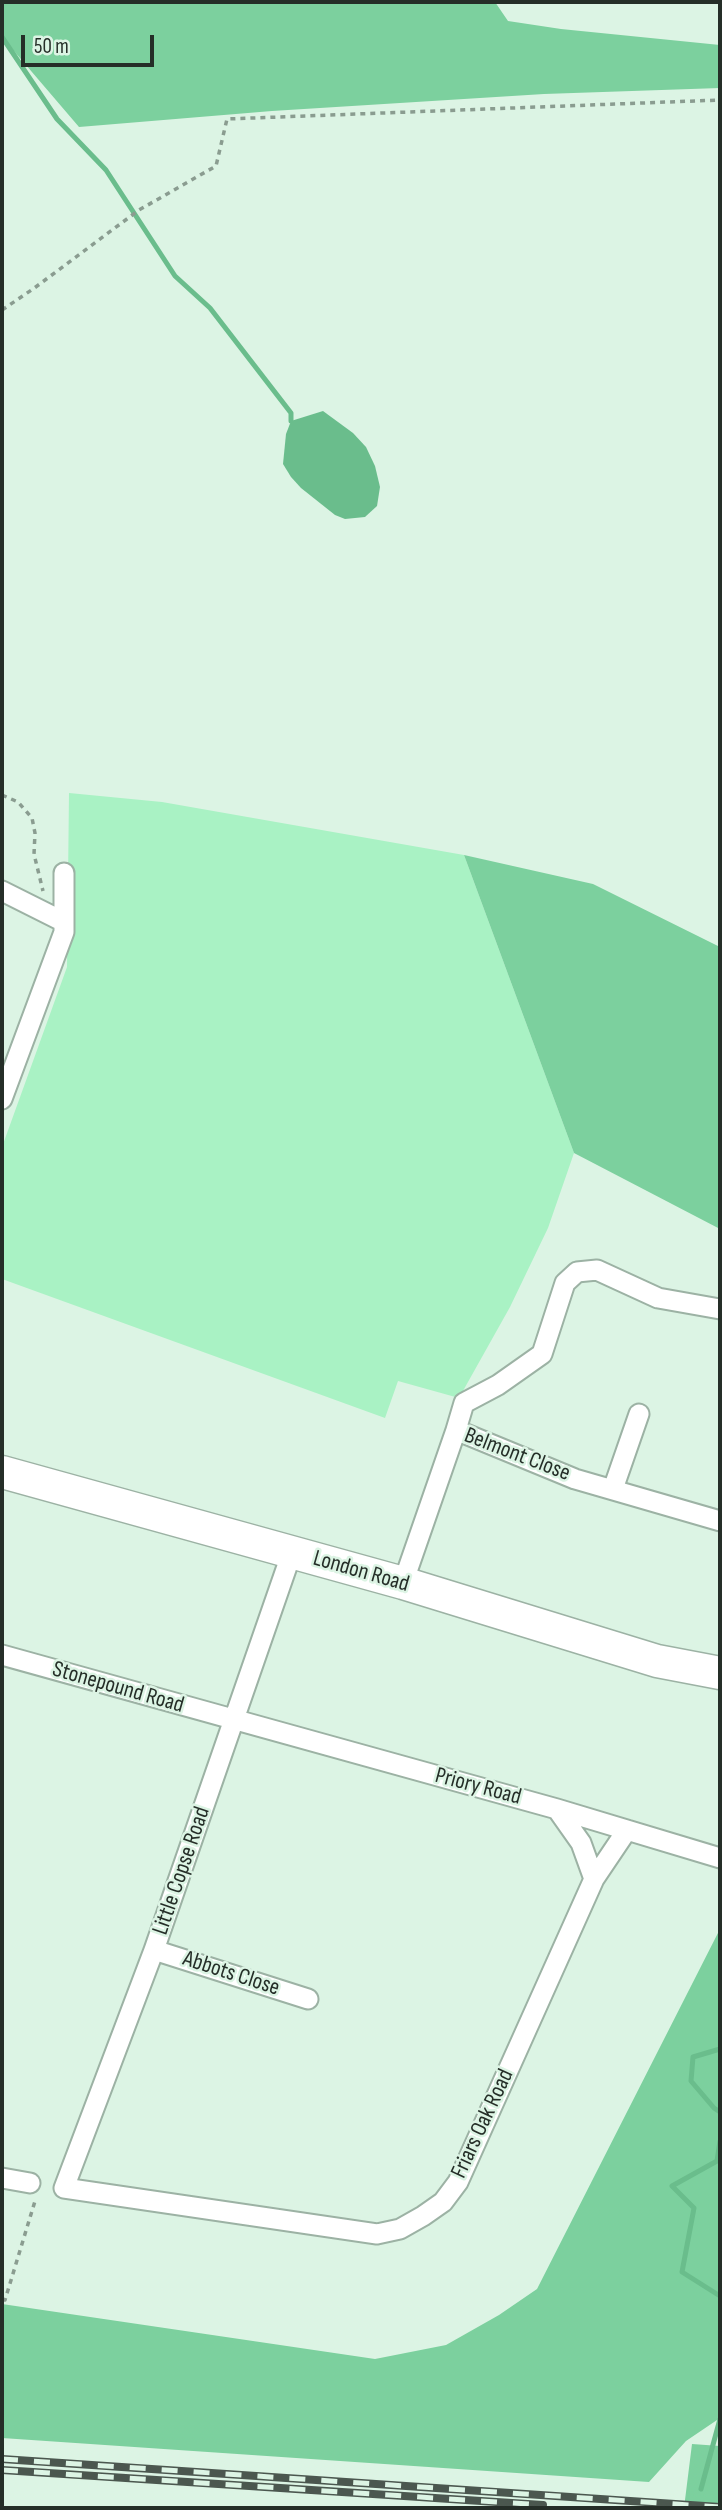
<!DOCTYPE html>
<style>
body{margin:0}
#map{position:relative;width:722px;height:2510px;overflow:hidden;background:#dcf4e4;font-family:"Sofia Sans Condensed",sans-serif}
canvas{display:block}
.frame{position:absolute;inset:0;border:4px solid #252e28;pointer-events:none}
.scale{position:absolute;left:21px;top:35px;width:133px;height:32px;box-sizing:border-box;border:4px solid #252e28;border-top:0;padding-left:9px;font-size:21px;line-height:24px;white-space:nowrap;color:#252e28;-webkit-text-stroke:5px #dcf4e4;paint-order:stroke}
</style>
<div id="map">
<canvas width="722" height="2510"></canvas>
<div class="frame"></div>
<div class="scale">50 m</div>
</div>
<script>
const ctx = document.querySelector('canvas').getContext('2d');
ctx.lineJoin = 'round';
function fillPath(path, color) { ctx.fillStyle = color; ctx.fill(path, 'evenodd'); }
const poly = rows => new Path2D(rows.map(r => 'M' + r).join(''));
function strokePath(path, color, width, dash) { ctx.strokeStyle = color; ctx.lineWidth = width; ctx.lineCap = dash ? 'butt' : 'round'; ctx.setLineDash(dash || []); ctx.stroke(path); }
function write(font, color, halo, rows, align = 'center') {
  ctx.font = font + ' "Sofia Sans Condensed",sans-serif'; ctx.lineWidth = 5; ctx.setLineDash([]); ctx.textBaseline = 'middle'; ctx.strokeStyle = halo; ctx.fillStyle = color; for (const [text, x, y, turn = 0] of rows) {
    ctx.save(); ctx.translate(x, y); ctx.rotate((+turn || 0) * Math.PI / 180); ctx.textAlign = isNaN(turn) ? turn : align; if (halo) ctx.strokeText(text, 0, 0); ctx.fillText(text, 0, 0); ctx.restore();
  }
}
const green = poly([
 [69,793,162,802,464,855,574,1153,548,1228,510,1307,459,1398,398,1381,385,1418,2,1279,2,1147,67,967]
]);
const forest = poly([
 [2,2,495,2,508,21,561,29,720,45,720,88,544,94,272,111,79,127,2,37],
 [464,855,593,884,720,947,720,1229,574,1153],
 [720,1929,720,2418,686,2441,649,2482,2,2438,2,2304,375,2359,446,2345,499,2315,537,2289],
 [692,2444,720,2446,720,2508,684,2508]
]);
const water = poly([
 [323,411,353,433,366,447,375,466,380,487,377,506,365,517,345,519,335,515,301,488,291,477,283,464,286,434,291,421]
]);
const stream = poly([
 [2,37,57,119,106,170,175,276,210,308,291,413,291,421],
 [720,2049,693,2057,691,2081,714,2108,720,2112],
 [720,2141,717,2161,672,2186,694,2208,682,2272,720,2296],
 [701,2489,720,2419]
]);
const path = poly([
 [2,310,33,289,139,210,216,166,227,119,720,100],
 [2,795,18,802,32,818,35,833,34,854,43,891],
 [2,2300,5,2300,35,2201],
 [2,2374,2,2386]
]);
const street = poly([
 [2,891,64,922],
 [2,1099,64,932,64,873],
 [456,1430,464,1403,498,1385,542,1354,565,1283,577,1272,597,1270,658,1298,720,1309],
 [613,1489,639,1414],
 [292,1552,154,1950,64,2188,377,2234,400,2229,423,2216,443,2202,458,2182,594,1879,627,1830],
 [403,1583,456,1430,575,1479,720,1521],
 [2,1655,557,1809,720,1858],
 [557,1809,581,1843,594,1879],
 [154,1950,308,1999],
 [2,2178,30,2183]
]);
const primary = poly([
 [2,1472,403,1583,657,1661,720,1673]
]);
const rail = poly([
 [2,2459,720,2507],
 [2,2470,543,2505]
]);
const streetNames = [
 ["Belmont Close",517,1455,21],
 ["London Road",361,1572,16],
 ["Stonepound Road",118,1688,16],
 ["Priory Road",478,1787,15],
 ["Little Copse Road",182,1871,-71],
 ["Abbots Close",231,1974,18],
 ["Friars Oak Road",483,2124,-65]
];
fillPath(green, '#a9f2c4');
fillPath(forest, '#7cd09e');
fillPath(water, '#6abd8c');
strokePath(stream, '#6abd8c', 5);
strokePath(street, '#9cb2a4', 23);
strokePath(primary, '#9cb2a4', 35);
strokePath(path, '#8a9c90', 3.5, [5, 5]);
strokePath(street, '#fff', 19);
strokePath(primary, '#fff', 32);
strokePath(rail, '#4b574f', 8);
strokePath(rail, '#dcf4e4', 5, [16]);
write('23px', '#252e28', '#dcf4e4', streetNames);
</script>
